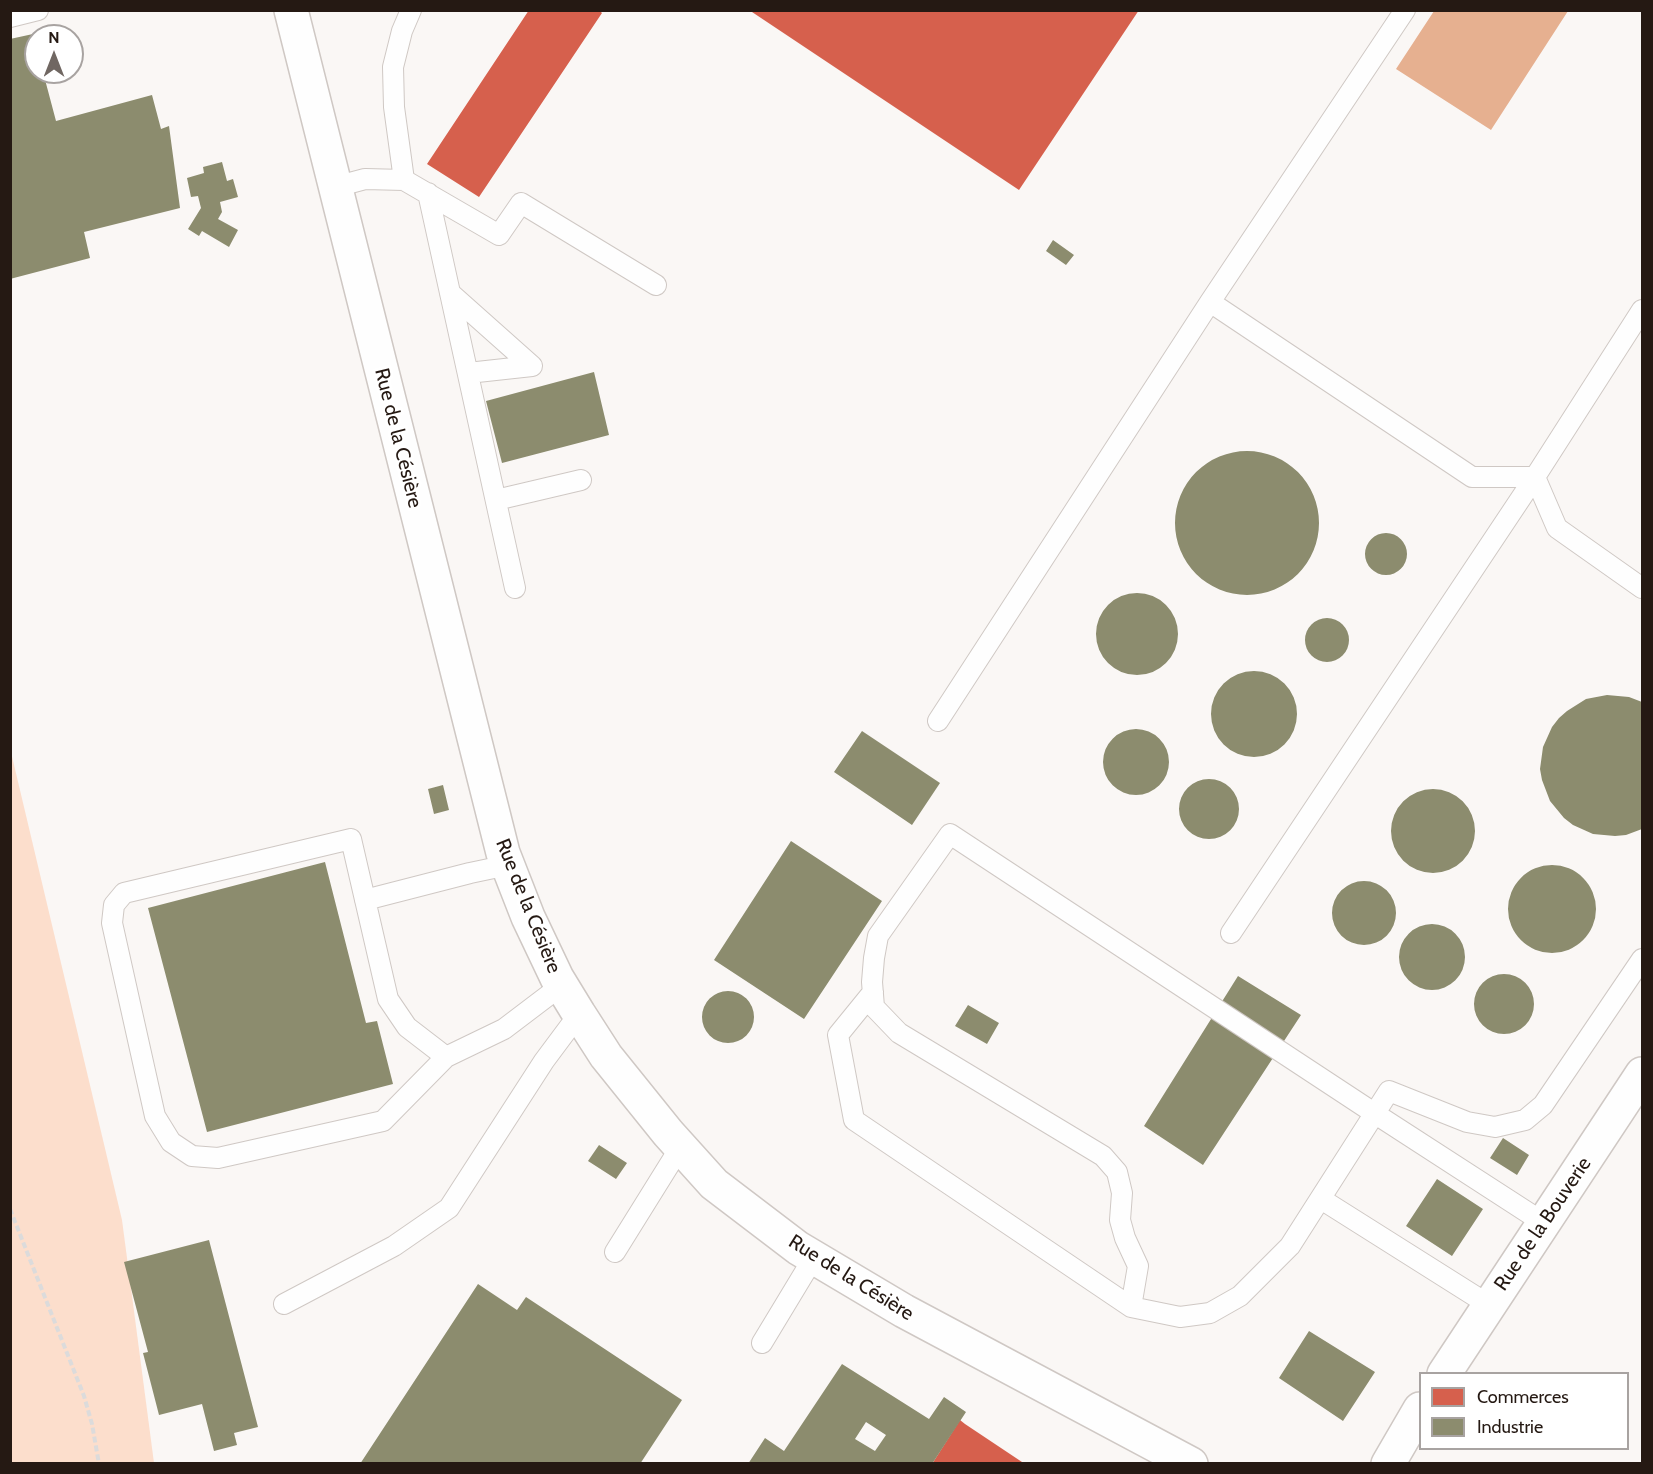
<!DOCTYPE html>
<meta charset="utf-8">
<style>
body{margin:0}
#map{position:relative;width:1653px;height:1474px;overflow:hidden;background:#faf7f5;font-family:Cabin,sans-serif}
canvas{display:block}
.frame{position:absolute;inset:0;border:12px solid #251913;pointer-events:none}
.legend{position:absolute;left:1419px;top:1372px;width:210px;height:78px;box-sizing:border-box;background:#fff;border:2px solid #a8a3a1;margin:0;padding:8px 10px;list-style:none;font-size:18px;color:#251913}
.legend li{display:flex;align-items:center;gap:12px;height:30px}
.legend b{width:30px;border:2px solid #a8a3a1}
.north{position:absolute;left:24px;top:24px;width:60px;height:60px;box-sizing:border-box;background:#fff;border:2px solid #a8a3a1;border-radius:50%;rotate:0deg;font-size:16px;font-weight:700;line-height:24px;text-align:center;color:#251913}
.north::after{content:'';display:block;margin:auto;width:21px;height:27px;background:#706762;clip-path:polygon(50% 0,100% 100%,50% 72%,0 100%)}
</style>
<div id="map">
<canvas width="1653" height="1474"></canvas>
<div class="frame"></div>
<ul class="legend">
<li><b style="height:16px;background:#d6604d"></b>Commerces</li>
<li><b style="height:16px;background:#8c8c6e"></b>Industrie</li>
</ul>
<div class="north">N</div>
</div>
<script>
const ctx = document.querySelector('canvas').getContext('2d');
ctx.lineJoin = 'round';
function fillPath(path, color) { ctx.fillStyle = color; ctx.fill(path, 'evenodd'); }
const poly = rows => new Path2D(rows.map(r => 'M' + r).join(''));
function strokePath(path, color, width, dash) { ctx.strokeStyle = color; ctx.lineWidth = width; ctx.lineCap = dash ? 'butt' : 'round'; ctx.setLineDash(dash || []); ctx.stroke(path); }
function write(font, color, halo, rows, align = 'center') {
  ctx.font = font + ' Cabin,sans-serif'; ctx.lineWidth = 6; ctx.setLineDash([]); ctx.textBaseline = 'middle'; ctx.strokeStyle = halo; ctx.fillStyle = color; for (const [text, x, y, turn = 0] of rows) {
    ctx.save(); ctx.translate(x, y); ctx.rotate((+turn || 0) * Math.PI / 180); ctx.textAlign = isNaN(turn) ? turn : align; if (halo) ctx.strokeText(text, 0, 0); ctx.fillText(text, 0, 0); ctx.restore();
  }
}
const green = poly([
 [10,748,122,1220,154,1463,11,1463]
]);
const water = poly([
 [1434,11,1434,10,1568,11,1491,130,1396,69]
]);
const shops = poly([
 [529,10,599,10,602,13,479,197,427,164],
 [749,10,1139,10,1019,190],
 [960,1420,965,1424,1025,1464,932,1464]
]);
const industry = poly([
 [33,34,36,44,36,72,43,72,56,121,152,95,161,129,169,126,180,208,84,232,90,258,10,279,10,39],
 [222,162,227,181,233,179,238,197,220,202,222,212,218,219,238,230,229,247,202,231,199,236,188,229,201,208,198,196,191,197,187,178,204,173,203,167],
 [1053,240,1074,255,1066,265,1046,251],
 [594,372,609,435,502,463,486,401],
 '1175 523a72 72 0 1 1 144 0a72 72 0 1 1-144 0Z',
 '1365 554a21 21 0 1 1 42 0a21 21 0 1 1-42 0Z',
 '1096 634a41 41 0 1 1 82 0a41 41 0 1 1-82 0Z',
 '1305 640a22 22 0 1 1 44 0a22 22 0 1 1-44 0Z',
 '1211 714a43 43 0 1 1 86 0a43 43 0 1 1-86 0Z',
 [1607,695,1629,697,1642,702,1642,829,1626,835,1615,836,1593,834,1573,825,1564,818,1550,801,1542,780,1540,769,1543,747,1552,727,1559,718,1567,711,1586,699],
 '1103 762a33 33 0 1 1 66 0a33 33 0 1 1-66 0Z',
 [862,731,940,783,912,825,834,772],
 '1179 809a30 30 0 1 1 60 0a30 30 0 1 1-60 0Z',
 [443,785,449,810,434,814,428,789],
 '1391 831a42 42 0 1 1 84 0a42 42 0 1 1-84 0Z',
 [791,841,882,901,804,1019,714,960],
 [325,862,366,1023,377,1021,393,1084,207,1132,148,908],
 '1508 909a44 44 0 1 1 88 0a44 44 0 1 1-88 0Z',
 '1332 913a32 32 0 1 1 64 0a32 32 0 1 1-64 0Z',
 '1399 957a33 33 0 1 1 66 0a33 33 0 1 1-66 0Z',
 '1474 1004a30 30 0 1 1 60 0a30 30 0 1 1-60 0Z',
 [1238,976,1301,1015,1203,1165,1144,1126],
 '702 1017a26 26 0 1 1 52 0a26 26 0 1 1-52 0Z',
 [968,1005,999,1023,987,1044,955,1026],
 [1503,1138,1529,1155,1517,1175,1490,1158],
 [599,1145,627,1163,616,1179,588,1161],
 [1437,1179,1483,1209,1452,1256,1406,1226],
 [209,1240,258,1427,234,1433,237,1445,214,1451,202,1404,159,1415,143,1353,148,1352,124,1262],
 [478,1284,517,1310,526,1297,682,1400,640,1464,360,1464],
 [1309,1331,1375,1372,1343,1421,1279,1378],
 [842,1364,929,1419,944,1397,966,1412,932,1464,748,1464,765,1438,784,1451],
 [866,1422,886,1435,875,1451,855,1439]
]);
const path = poly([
 [10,1209,84,1396,92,1424,99,1464]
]);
const service = poly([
 [411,10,402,31,393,67,394,107,404,180,499,235,521,203,656,285],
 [10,17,38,10],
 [335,187,365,179,404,180],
 [428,193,515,588],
 [450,293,532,366],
 [1210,302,1472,477,1535,477,1557,528,1642,588],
 [468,373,532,366],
 [496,500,581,480],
 [938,721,1210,302,1405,10],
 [351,839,388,999,407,1027,446,1057,383,1121,218,1158,192,1156,171,1142,155,1116,112,923,114,905,124,893,351,839],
 [365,900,470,873,508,865],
 [1231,933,1535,477,1642,310],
 [873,992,838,1035,854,1120,1131,1307,1180,1317,1210,1313,1240,1296,1290,1246,1389,1091,1467,1122,1495,1127,1525,1120,1543,1105,1642,959],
 [446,1057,504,1029,562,985],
 [1321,1199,1489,1305],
 [615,1252,681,1146],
 [284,1304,394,1246,449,1208,544,1061,579,1014],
 [1131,1307,1138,1266,1125,1238,1120,1220,1122,1193,1117,1172,1103,1156,899,1033,874,1007,872,982,874,958,878,936,950,834,1374,1113,1544,1223],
 [762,1343,814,1257]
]);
const minor = poly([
 [291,10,503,853,528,917,557,978,579,1014,606,1056,668,1133,714,1184,798,1248,904,1311,1191,1464],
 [1444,1374,1642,1074],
 [1388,1464,1420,1409]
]);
const streetNames = [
 ["Rue de la Césière",398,438,76],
 ["Rue de la Césière",528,906,68],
 ["Rue de la Bouverie",1543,1224,-56],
 ["Rue de la Césière",851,1278,32]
];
fillPath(green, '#fcdecc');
fillPath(water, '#e6b090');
fillPath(shops, '#d6604d');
fillPath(industry, '#8c8c6e');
strokePath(service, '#cfc8c4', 22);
strokePath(minor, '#cfc8c4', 36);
strokePath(path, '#dcdbdb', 4, [6, 3]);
strokePath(service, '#fefefe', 20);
strokePath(minor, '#fefefe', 33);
write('20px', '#251913', '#fff', streetNames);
</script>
